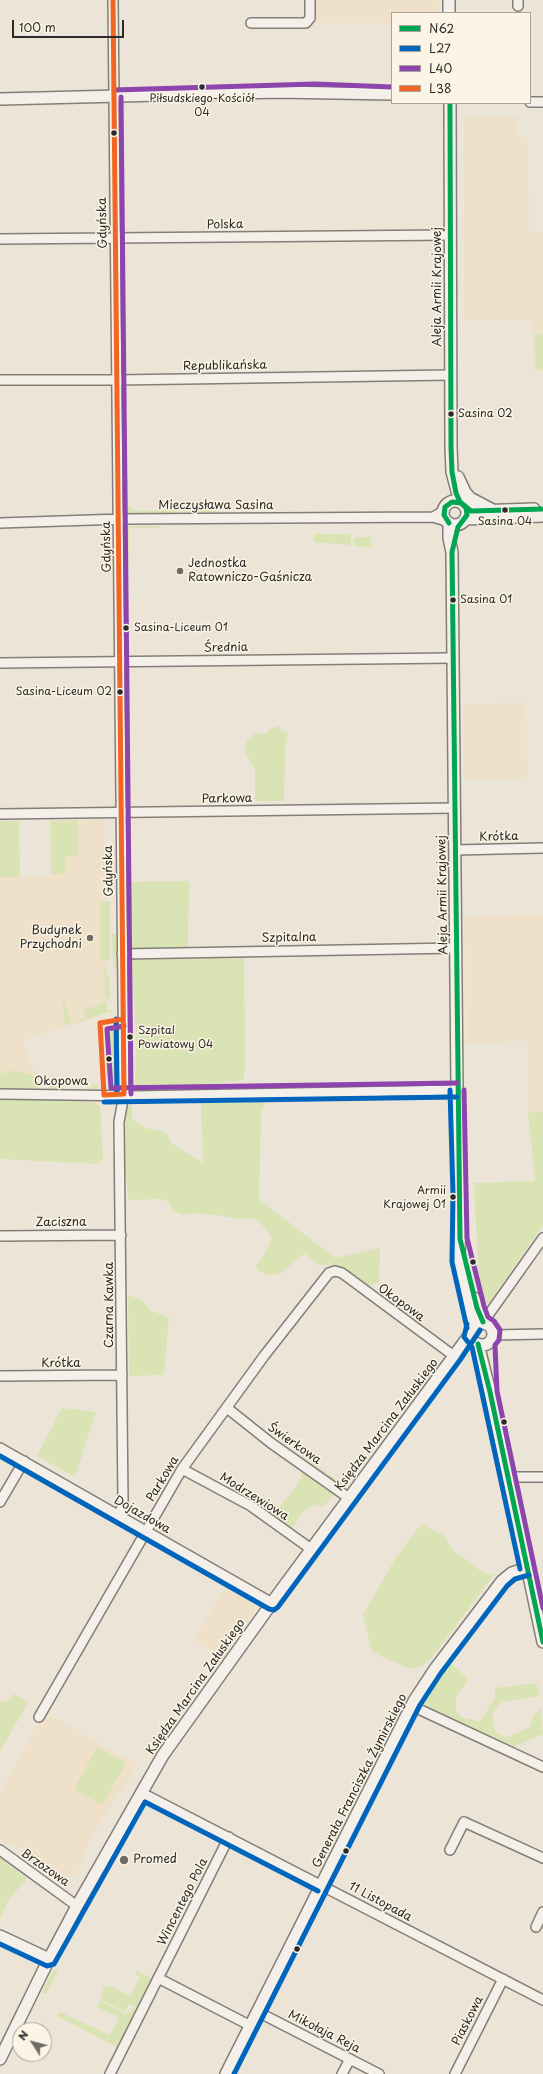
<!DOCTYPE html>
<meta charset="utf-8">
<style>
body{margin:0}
#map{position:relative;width:543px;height:2074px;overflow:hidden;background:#ece4d7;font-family:"Playpen Sans",sans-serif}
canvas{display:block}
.legend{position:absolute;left:391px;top:12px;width:140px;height:92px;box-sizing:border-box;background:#fcf5e5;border:1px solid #a8a49b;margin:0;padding:5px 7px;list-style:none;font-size:12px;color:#2b2b2b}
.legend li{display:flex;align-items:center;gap:8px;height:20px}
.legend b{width:20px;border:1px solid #a8a49b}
.north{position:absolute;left:12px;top:2022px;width:40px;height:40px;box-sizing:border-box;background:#fcf5e5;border:1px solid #a8a49b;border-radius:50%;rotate:306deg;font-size:11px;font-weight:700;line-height:16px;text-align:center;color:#2b2b2b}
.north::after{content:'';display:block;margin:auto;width:14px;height:18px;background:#6f6c67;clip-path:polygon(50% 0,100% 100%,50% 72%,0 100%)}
.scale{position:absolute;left:12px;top:20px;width:112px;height:18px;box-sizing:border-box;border:2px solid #2b2b2b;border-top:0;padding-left:5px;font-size:12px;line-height:14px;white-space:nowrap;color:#2b2b2b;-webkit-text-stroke:3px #fcf5e5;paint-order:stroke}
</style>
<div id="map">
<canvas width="543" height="2074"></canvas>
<ul class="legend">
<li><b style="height:5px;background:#00a651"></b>N62</li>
<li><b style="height:5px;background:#0065bd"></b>L27</li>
<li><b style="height:5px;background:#8e44ad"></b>L40</li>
<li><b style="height:5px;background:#f26522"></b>L38</li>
</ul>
<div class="north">N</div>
<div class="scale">100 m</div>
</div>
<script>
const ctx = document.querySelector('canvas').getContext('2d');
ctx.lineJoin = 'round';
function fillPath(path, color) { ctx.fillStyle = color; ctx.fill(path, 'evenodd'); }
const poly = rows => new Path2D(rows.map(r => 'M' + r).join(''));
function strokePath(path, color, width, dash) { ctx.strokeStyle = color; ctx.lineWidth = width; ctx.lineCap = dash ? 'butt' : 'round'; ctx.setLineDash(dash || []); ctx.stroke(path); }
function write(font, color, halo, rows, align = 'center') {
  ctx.font = font + ' "Playpen Sans",sans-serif'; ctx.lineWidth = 3; ctx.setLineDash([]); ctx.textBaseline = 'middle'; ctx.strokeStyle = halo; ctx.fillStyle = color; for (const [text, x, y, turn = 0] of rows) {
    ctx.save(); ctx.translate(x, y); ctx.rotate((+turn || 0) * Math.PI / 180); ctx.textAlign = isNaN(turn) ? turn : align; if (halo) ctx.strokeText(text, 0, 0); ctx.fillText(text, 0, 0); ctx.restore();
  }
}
const built = poly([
 [313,0,439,0,439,13,392,13,392,23,313,23],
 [518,117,518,137,528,137,529,232,543,232,543,372,534,372,532,320,464,320,464,118],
 [526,703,527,778,464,779,463,704],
 [105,819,107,1011,22,1041,42,1090,0,1091,0,877,50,877,51,874,66,874,66,856,78,855,78,820],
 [543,914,543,1112,528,1112,529,1041,466,1043,465,917],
 [226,1585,255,1602,255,1609,224,1658,194,1640],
 [45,1712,137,1765,122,1793,117,1794,86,1847,86,1852,75,1875,65,1878,41,1864,36,1856,12,1843,7,1845,0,1838,0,1793]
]);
const green = poly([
 [535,334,543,334,543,369,535,369],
 [122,467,127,467,128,505,133,511,177,510,177,514,128,515,125,513,122,508],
 [183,510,215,510,215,514,183,515],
 [130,526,159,526,160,528,129,528,129,563,127,563,127,530],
 [314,534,351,534,351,545,314,542],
 [371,537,372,548,354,546,354,538],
 [279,726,283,731,288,733,285,746,284,801,255,801,255,770,245,752,247,741,256,733,265,734,270,729],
 [78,820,78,855,66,856,66,874,51,874,50,821],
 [0,821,19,821,20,877,0,877],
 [189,881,188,944,192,958,244,957,245,1069,243,1080,185,1087,135,1088,136,1034,126,884,134,882],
 [100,902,110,902,110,960,100,960],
 [112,934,118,934,118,969,113,968],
 [104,967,110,967,106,968,107,975,110,976,110,999,105,999],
 [63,999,72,1023,65,1026,64,1021],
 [105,1002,107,1002,107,1011,113,1009,112,1011,80,1022,75,1022,86,1018,83,1011],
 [114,1027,119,1034,119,1077,115,1078,112,1076,111,1062,113,1062,113,1057,110,1057,109,1035],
 [16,1070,33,1076,40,1087,39,1090,12,1090,16,1098,92,1102,100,1105,103,1159,97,1164,0,1159,0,1074],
 [50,1081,53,1084,59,1085,59,1090,92,1090,92,1084,100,1086,95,1090,54,1091,49,1089,46,1083],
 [201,1102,266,1102,261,1113,259,1199,335,1258,380,1248,379,1282,366,1287,338,1265,318,1265,305,1253,281,1273,270,1275,258,1271,256,1265,264,1255,272,1238,260,1222,252,1218,238,1219,217,1215,193,1213,182,1215,172,1210,169,1202,161,1199,129,1200,125,1171,126,1110,132,1104,132,1119,145,1128,166,1132,171,1143,203,1163],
 [528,1112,543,1112,543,1225,488,1304,482,1299,479,1281,474,1183,535,1181],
 [128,1295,141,1300,151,1311,169,1317,164,1375,129,1376],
 [62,1408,96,1412,75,1477,37,1456],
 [299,1454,343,1484,323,1507,315,1504,302,1512,293,1528,266,1511,269,1507,280,1506,296,1487,307,1461],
 [421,1524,443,1535,453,1550,482,1572,489,1575,496,1572,433,1656,422,1666,410,1669,372,1652,363,1615,395,1559],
 [449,1662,466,1677,468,1681,456,1696,456,1711,461,1717,480,1722,495,1698,495,1688,536,1683,540,1696,501,1702,492,1714,495,1731,506,1738,530,1727,533,1716,541,1709,543,1734,511,1748,422,1704,424,1698],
 [14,1694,28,1703,0,1751,0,1701,5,1702],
 [97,1747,126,1763,102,1805,74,1789],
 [0,1858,27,1878,8,1901,0,1919],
 [54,1969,58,1970,46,1994,42,1992],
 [137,1971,152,1978,137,2008,129,2004,125,2012,101,2000,104,1986,107,1987,108,1985,130,1996,140,1977,135,1974],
 [100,2001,126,2014,127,2011,130,2012,133,2008,136,2010,117,2047,57,2016,60,2012,110,2035,119,2018,97,2007]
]);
const minor = poly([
 [113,0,124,1094,119,1122,123,1501,123,1506,118,1515],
 [518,6,518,0],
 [251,23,306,23,310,18,310,0],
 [530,102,543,102],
 [0,239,451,235],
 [0,380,117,380,451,375],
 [433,517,444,511],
 [0,523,122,519,433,517,446,521],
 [0,663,453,658],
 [0,814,455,808],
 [455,850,543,848],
 [122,954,456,948],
 [0,1094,136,1096,457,1090],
 [0,1236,121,1235],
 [486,1323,489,1314,543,1238],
 [493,1335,543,1334],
 [0,1376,122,1375],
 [227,1408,271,1443,349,1498],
 [0,1448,272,1603],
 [182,1469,251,1506,311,1549],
 [508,1477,543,1477],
 [0,1502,24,1461],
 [412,1706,543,1767],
 [39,1717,182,1469,264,1356,329,1273,335,1271,342,1273,454,1356],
 [142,1793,543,2000],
 [0,1850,77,1906],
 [450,1850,464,1822,543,1858],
 [536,1927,543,1912],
 [158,1978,251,2026],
 [258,2012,379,2074],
 [110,2074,229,1837],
 [342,2074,350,2059],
 [455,2074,503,1979]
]);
const tertiary = poly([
 [449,0,449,13],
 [0,99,278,92,392,94],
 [450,103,451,447,452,472,460,502],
 [458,477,465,492,470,498,491,509],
 '443 513a12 12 0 1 1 24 0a12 12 0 1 1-24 0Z',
 [466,508,475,511,534,509],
 [465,519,543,516],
 [449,523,449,538,452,552,457,1090,460,1194,459,1261,474,1326],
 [474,1298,483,1322],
 '471 1334a11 11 0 1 1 22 0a11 11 0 1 1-22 0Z',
 [478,1344,490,1392,543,1642],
 [0,1936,49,1959],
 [0,2059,49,1959,77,1906,163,1755,279,1593,471,1333],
 [226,2074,414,1701,435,1669,502,1581,512,1573,527,1568]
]);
const bus1 = poly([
 [450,103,451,447,452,472,456,493,460,502,471,511,543,509],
 [449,523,444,515,445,507,452,502,461,503,466,508,467,515,458,527,452,552,460,1239,477,1308,483,1322],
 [478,1344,490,1392,543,1642]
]);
const bus2 = poly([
 [116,1019,117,1094],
 [450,1090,453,1194,452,1262,467,1328],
 [104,1102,457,1097],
 [467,1324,464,1337,472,1347,475,1361,520,1569],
 [0,1456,269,1609,274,1610,278,1607,460,1360,480,1330],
 [0,1944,47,1966,54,1964,145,1802,318,1891],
 [234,2074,420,1705,441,1673,507,1586,515,1579,529,1575]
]);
const bus3 = poly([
 [114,90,315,84,392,87],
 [121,97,131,1094],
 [124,1026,107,1029,111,1088,457,1083],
 [464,1090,467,1238,484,1306,488,1317,494,1321,500,1330,499,1340,495,1345,497,1391,543,1608]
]);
const bus4 = poly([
 [113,0,124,1094,104,1095,100,1023,123,1019]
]);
const markers = [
 [202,87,3.5,"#2b2b2b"],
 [114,133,3.5,"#2b2b2b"],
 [451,414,3.5,"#2b2b2b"],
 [505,510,3.5,"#2b2b2b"],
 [180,571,4,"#6f6c67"],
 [453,600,3.5,"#2b2b2b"],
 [126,628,3.5,"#2b2b2b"],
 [120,692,3.5,"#2b2b2b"],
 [90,938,4,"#6f6c67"],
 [130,1037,3.5,"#2b2b2b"],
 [109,1059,3.5,"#2b2b2b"],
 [453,1197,3.5,"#2b2b2b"],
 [473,1262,3.5,"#2b2b2b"],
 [504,1422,3.5,"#2b2b2b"],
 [346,1851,3.5,"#2b2b2b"],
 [124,1860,5,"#6f6c67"],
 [297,1949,3.5,"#2b2b2b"]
];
const busNames = [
 ["Piłsudskiego-Kościół",202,99,"center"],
 ["04",202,113,"center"],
 ["Sasina 02",458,414],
 ["Sasina 04",505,522,"center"],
 ["Sasina 01",460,600],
 ["Sasina-Liceum 01",134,628],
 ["Sasina-Liceum 02",112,692,"right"],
 ["Szpital",138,1031],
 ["Powiatowy 04",138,1045],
 ["Armii",446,1191,"right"],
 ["Krajowej 01",446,1205,"right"]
];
const streetNames = [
 ["Gdyńska",103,223,-91],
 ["Polska",225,225,-1],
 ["Aleja Armii Krajowej",438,287,-90],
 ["Republikańska",225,366,-1],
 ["Mieczysława Sasina",216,506],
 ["Gdyńska",107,547,-91],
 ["Średnia",226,648,-1],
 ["Parkowa",227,799,-1],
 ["Krótka",499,837,-1],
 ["Gdyńska",109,871,-91],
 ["Aleja Armii Krajowej",443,895,-91],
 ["Szpitalna",289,938,-1],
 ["Okopowa",61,1082],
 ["Zaciszna",61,1223],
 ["Okopowa",401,1303,36],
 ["Czarna Kawka",110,1305,-90],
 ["Krótka",61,1364],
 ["Księdza Marcina Załuskiego",387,1425,-53],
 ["Świerkowa",294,1444,35],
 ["Parkowa",163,1479,-59],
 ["Modrzewiowa",254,1497,32],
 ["Dojazdowa",142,1515,30],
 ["Księdza Marcina Załuskiego",196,1687,-55],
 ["Generała Franciszka Żymirskiego",360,1781,-63],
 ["Brzozowa",45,1868,35],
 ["Wincentego Pola",183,1902,-63],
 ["11 Listopada",380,1902,28],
 ["Piaskowa",468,2021,-63],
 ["Mikołaja Reja",324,2032,27]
];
const poiNames = [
 ["Jednostka",188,564],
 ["Ratowniczo-Gaśnicza",188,578],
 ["Budynek",82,931,"right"],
 ["Przychodni",82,945,"right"],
 ["Promed",133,1860]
];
fillPath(built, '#eee0c9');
fillPath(green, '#dae3b4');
strokePath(minor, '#827e78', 12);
strokePath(tertiary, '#827e78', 14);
strokePath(minor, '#f4f0e9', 9);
strokePath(tertiary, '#f4f0e9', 11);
strokePath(bus1, '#00a651', 5);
strokePath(bus2, '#0065bd', 5);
strokePath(bus3, '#8e44ad', 5);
strokePath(bus4, '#f26522', 5);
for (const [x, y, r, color] of markers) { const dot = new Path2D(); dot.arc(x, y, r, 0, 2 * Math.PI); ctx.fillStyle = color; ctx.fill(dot); strokePath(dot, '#fcf5e5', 1.5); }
write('11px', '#2b2b2b', '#fcf5e5', busNames, 'left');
write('12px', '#2b2b2b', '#fcf5e5', streetNames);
write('12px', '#2b2b2b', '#fcf5e5', poiNames, 'left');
</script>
